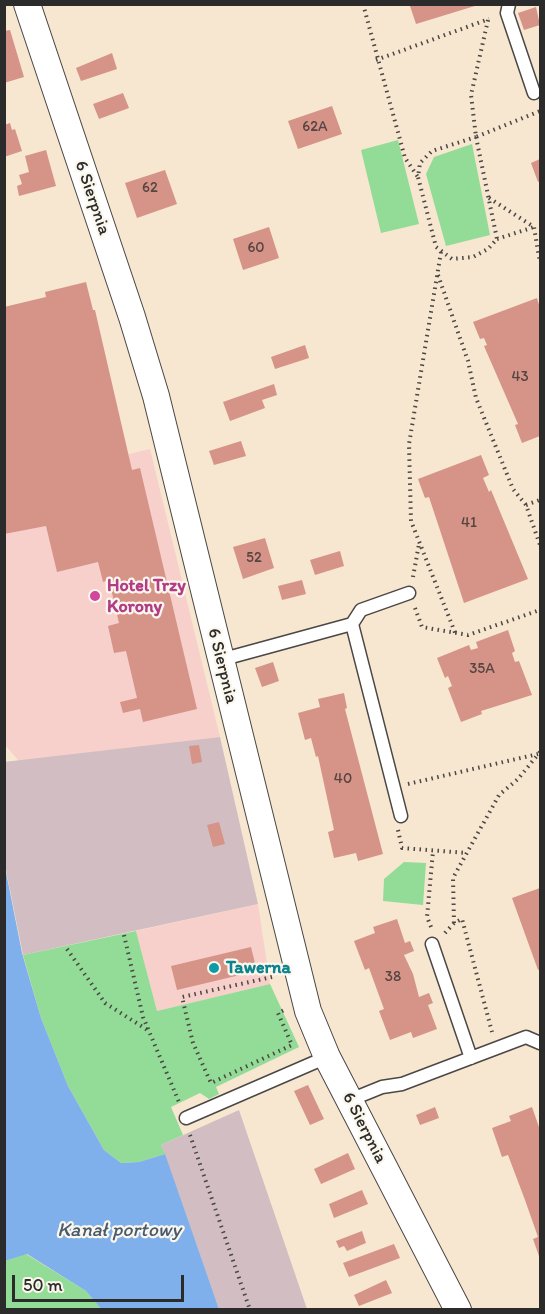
<!DOCTYPE html>
<meta charset="utf-8">
<style>
body{margin:0}
#map{position:relative;width:545px;height:1314px;overflow:hidden;background:#f7e6d0;font-family:Itim,sans-serif}
canvas{display:block}
.frame{position:absolute;inset:0;border:6px solid #2b2b2b;pointer-events:none}
.scale{position:absolute;left:12px;top:1275px;width:172px;height:27px;box-sizing:border-box;border:3px solid #2b2b2b;border-top:0;padding-left:8px;font-size:18px;line-height:21px;white-space:nowrap;color:#2b2b2b;-webkit-text-stroke:4px #fbf7ec;paint-order:stroke}
</style>
<div id="map">
<canvas width="545" height="1314"></canvas>
<div class="frame"></div>
<div class="scale">50 m</div>
</div>
<script>
const ctx = document.querySelector('canvas').getContext('2d');
ctx.lineJoin = 'round';
function fillPath(path, color) { ctx.fillStyle = color; ctx.fill(path, 'evenodd'); }
const poly = rows => new Path2D(rows.map(r => 'M' + r).join(''));
function strokePath(path, color, width, dash) { ctx.strokeStyle = color; ctx.lineWidth = width; ctx.lineCap = dash ? 'butt' : 'round'; ctx.setLineDash(dash || []); ctx.stroke(path); }
function write(font, color, halo, rows, align = 'center') {
  ctx.font = font + ' Itim,sans-serif'; ctx.lineWidth = 4.5; ctx.setLineDash([]); ctx.textBaseline = 'middle'; ctx.strokeStyle = halo; ctx.fillStyle = color; for (const [text, x, y, turn = 0] of rows) {
    ctx.save(); ctx.translate(x, y); ctx.rotate((+turn || 0) * Math.PI / 180); ctx.textAlign = isNaN(turn) ? turn : align; if (halo) ctx.strokeText(text, 0, 0); ctx.fillText(text, 0, 0); ctx.restore();
  }
}
const built = poly([
 [150,449,220,737,19,761,5,745,4,470,46,474],
 [258,904,270,984,157,1011,136,931]
]);
const industrial = poly([
 [220,737,258,904,23,955,5,865,4,762],
 [239,1110,307,1309,219,1309,161,1145]
]);
const green = poly([
 [398,140,419,224,381,233,361,150],
 [472,144,490,235,446,246,426,174,434,157],
 [404,862,426,863,423,905,383,901,384,879],
 [136,931,157,1011,270,984,299,1047,216,1087,219,1094,209,1099,200,1093,171,1107,183,1135,161,1145,165,1154,139,1162,121,1163,104,1150,68,1086,41,1018,23,955],
 [26,1254,86,1291,101,1309,5,1309,5,1261]
]);
const water = poly([
 [5,867,22,953,41,1018,68,1086,104,1150,121,1163,139,1162,165,1154,219,1309,101,1309,86,1291,27,1254,5,1261]
]);
const building = poly([
 [414,4,478,4,478,5,416,24,410,6],
 [536,7,540,25,524,30,518,13],
 [10,30,24,77,4,83,4,31],
 [112,53,117,69,81,81,76,68],
 [123,93,129,108,99,119,93,104],
 [332,106,342,134,298,149,288,121],
 [10,123,12,130,15,129,22,151,4,157,4,125],
 [46,150,56,186,19,196,17,186,22,184,19,175,29,172,25,156],
 [540,159,540,181,538,182,531,163],
 [165,170,177,204,137,218,125,183],
 [269,227,279,258,243,270,233,239],
 [86,282,93,310,95,310,132,470,140,468,197,709,143,722,140,709,123,713,120,702,137,698,126,651,114,653,108,626,119,623,109,580,103,582,98,562,57,572,46,526,4,534,4,307,46,297,45,292],
 [537,298,540,308,540,436,522,443,515,425,518,424,484,346,487,345,484,338,480,339,473,322],
 [305,345,309,358,275,369,271,357],
 [274,384,277,395,262,400,265,408,230,421,223,402],
 [241,441,246,456,214,465,209,451],
 [481,455,489,475,483,478,489,492,491,490,528,579,464,603,429,497,425,498,418,479],
 [265,538,274,568,243,579,233,547],
 [340,551,344,566,315,575,310,560],
 [302,580,306,594,282,600,278,586],
 [508,630,515,651,512,653,515,662,519,661,532,695,481,711,482,714,461,722,448,688,452,686,448,676,445,678,437,658,469,645,471,650,478,648,476,642],
 [273,662,279,681,262,687,255,668],
 [344,693,347,708,345,709,383,854,358,861,356,853,334,858,328,832,334,830,318,756,316,757,311,738,305,740,298,713,320,707,318,699],
 [199,745,202,762,192,764,189,746],
 [219,822,225,844,213,847,207,825],
 [540,888,540,969,538,970,512,898],
 [397,919,405,943,410,941,414,951,404,955,413,974,419,997,429,993,433,1003,428,1005,437,1029,413,1038,411,1032,390,1040,379,1011,384,1009,369,968,365,970,354,941,375,933,373,927],
 [251,947,257,971,177,990,171,966],
 [308,1085,324,1119,310,1125,294,1091],
 [435,1107,439,1118,420,1125,416,1115],
 [532,1107,540,1130,540,1259,533,1239,538,1237,525,1200,508,1155,502,1157,492,1128,511,1121,509,1116],
 [348,1153,355,1169,321,1184,314,1169],
 [362,1190,368,1204,334,1218,329,1204],
 [362,1231,366,1243,347,1251,344,1246,339,1248,336,1241],
 [394,1244,400,1258,349,1277,343,1263],
 [386,1280,392,1293,359,1306,354,1295]
]);
const path = poly([
 [363,4,405,158,418,177],
 [488,20,471,95,476,137,540,111],
 [376,60,489,19],
 [476,137,497,239,488,249,473,257,452,259,436,247,418,177,420,163,432,151,476,137],
 [489,198,534,227,540,263],
 [497,239,534,227],
 [441,252,409,444,411,521,456,635],
 [438,275,468,361,476,398,513,489,526,505,540,545],
 [526,505,540,500],
 [413,577,419,544],
 [415,608,422,627,468,635,540,610],
 [408,784,538,754],
 [398,830,402,848,467,853],
 [454,923,453,878,499,795,518,779,540,752],
 [431,927,427,917,433,851],
 [445,933,454,923,462,919,492,1032],
 [124,935,143,1017,179,1102],
 [67,949,105,1003,149,1031],
 [272,977,182,997,193,1043,211,1083,292,1045,278,1013,284,1010],
 [190,1135,250,1310]
]);
const lane = poly([
 [509,4,507,13,534,93],
 [352,624,361,610,409,593],
 [220,660,352,624,401,816],
 [432,944,471,1058],
 [350,1100,382,1087,402,1084,526,1037,540,1043],
 [186,1118,327,1057]
]);
const street = poly([
 [27,4,132,317,156,396,308,1011,327,1057,458,1310]
]);
const markers = [
 [95,596,6,"#d1479c"],
 [214,968,6,"#0f9aa8"]
];
const numberNames = [
 ["62A",315,127],
 ["62",150,188],
 ["60",256,248],
 ["43",520,377],
 ["41",469,523],
 ["52",254,558],
 ["35A",482,669],
 ["40",343,779],
 ["38",393,977]
];
const streetNames = [
 ["6 Sierpnia",92,198,71],
 ["6 Sierpnia",222,666,76],
 ["6 Sierpnia",364,1128,63]
];
const hotelNames = [
 ["Hotel Trzy",107,586],
 ["Korony",107,607]
];
const cultureNames = [
 ["Tawerna",226,968]
];
const waterNames = [
 ["Kanał portowy",119,1231]
];
fillPath(built, '#f7d0cb');
fillPath(industrial, '#d2bec2');
fillPath(green, '#93dc97');
fillPath(water, '#7fb0eb');
fillPath(building, '#d59487');
strokePath(lane, '#4a4744', 15);
strokePath(street, '#4a4744', 28);
strokePath(path, '#4a4744', 4, [1.5, 4.5]);
strokePath(lane, '#fff', 12);
strokePath(street, '#fff', 26);
for (const [x, y, r, color] of markers) { const dot = new Path2D(); dot.arc(x, y, r, 0, 2 * Math.PI); ctx.fillStyle = color; ctx.fill(dot); strokePath(dot, '#fbf7ec', 2); }
write('15px', '#564542', null, numberNames);
write('18px', '#2b2b2b', '#fbf7ec', streetNames);
write('bold 18px', '#b23c85', '#fbf7ec', hotelNames, 'left');
write('bold 18px', '#0d838f', '#fbf7ec', cultureNames, 'left');
write('italic 20px', '#485a6e', '#fbf7ec', waterNames);
</script>
